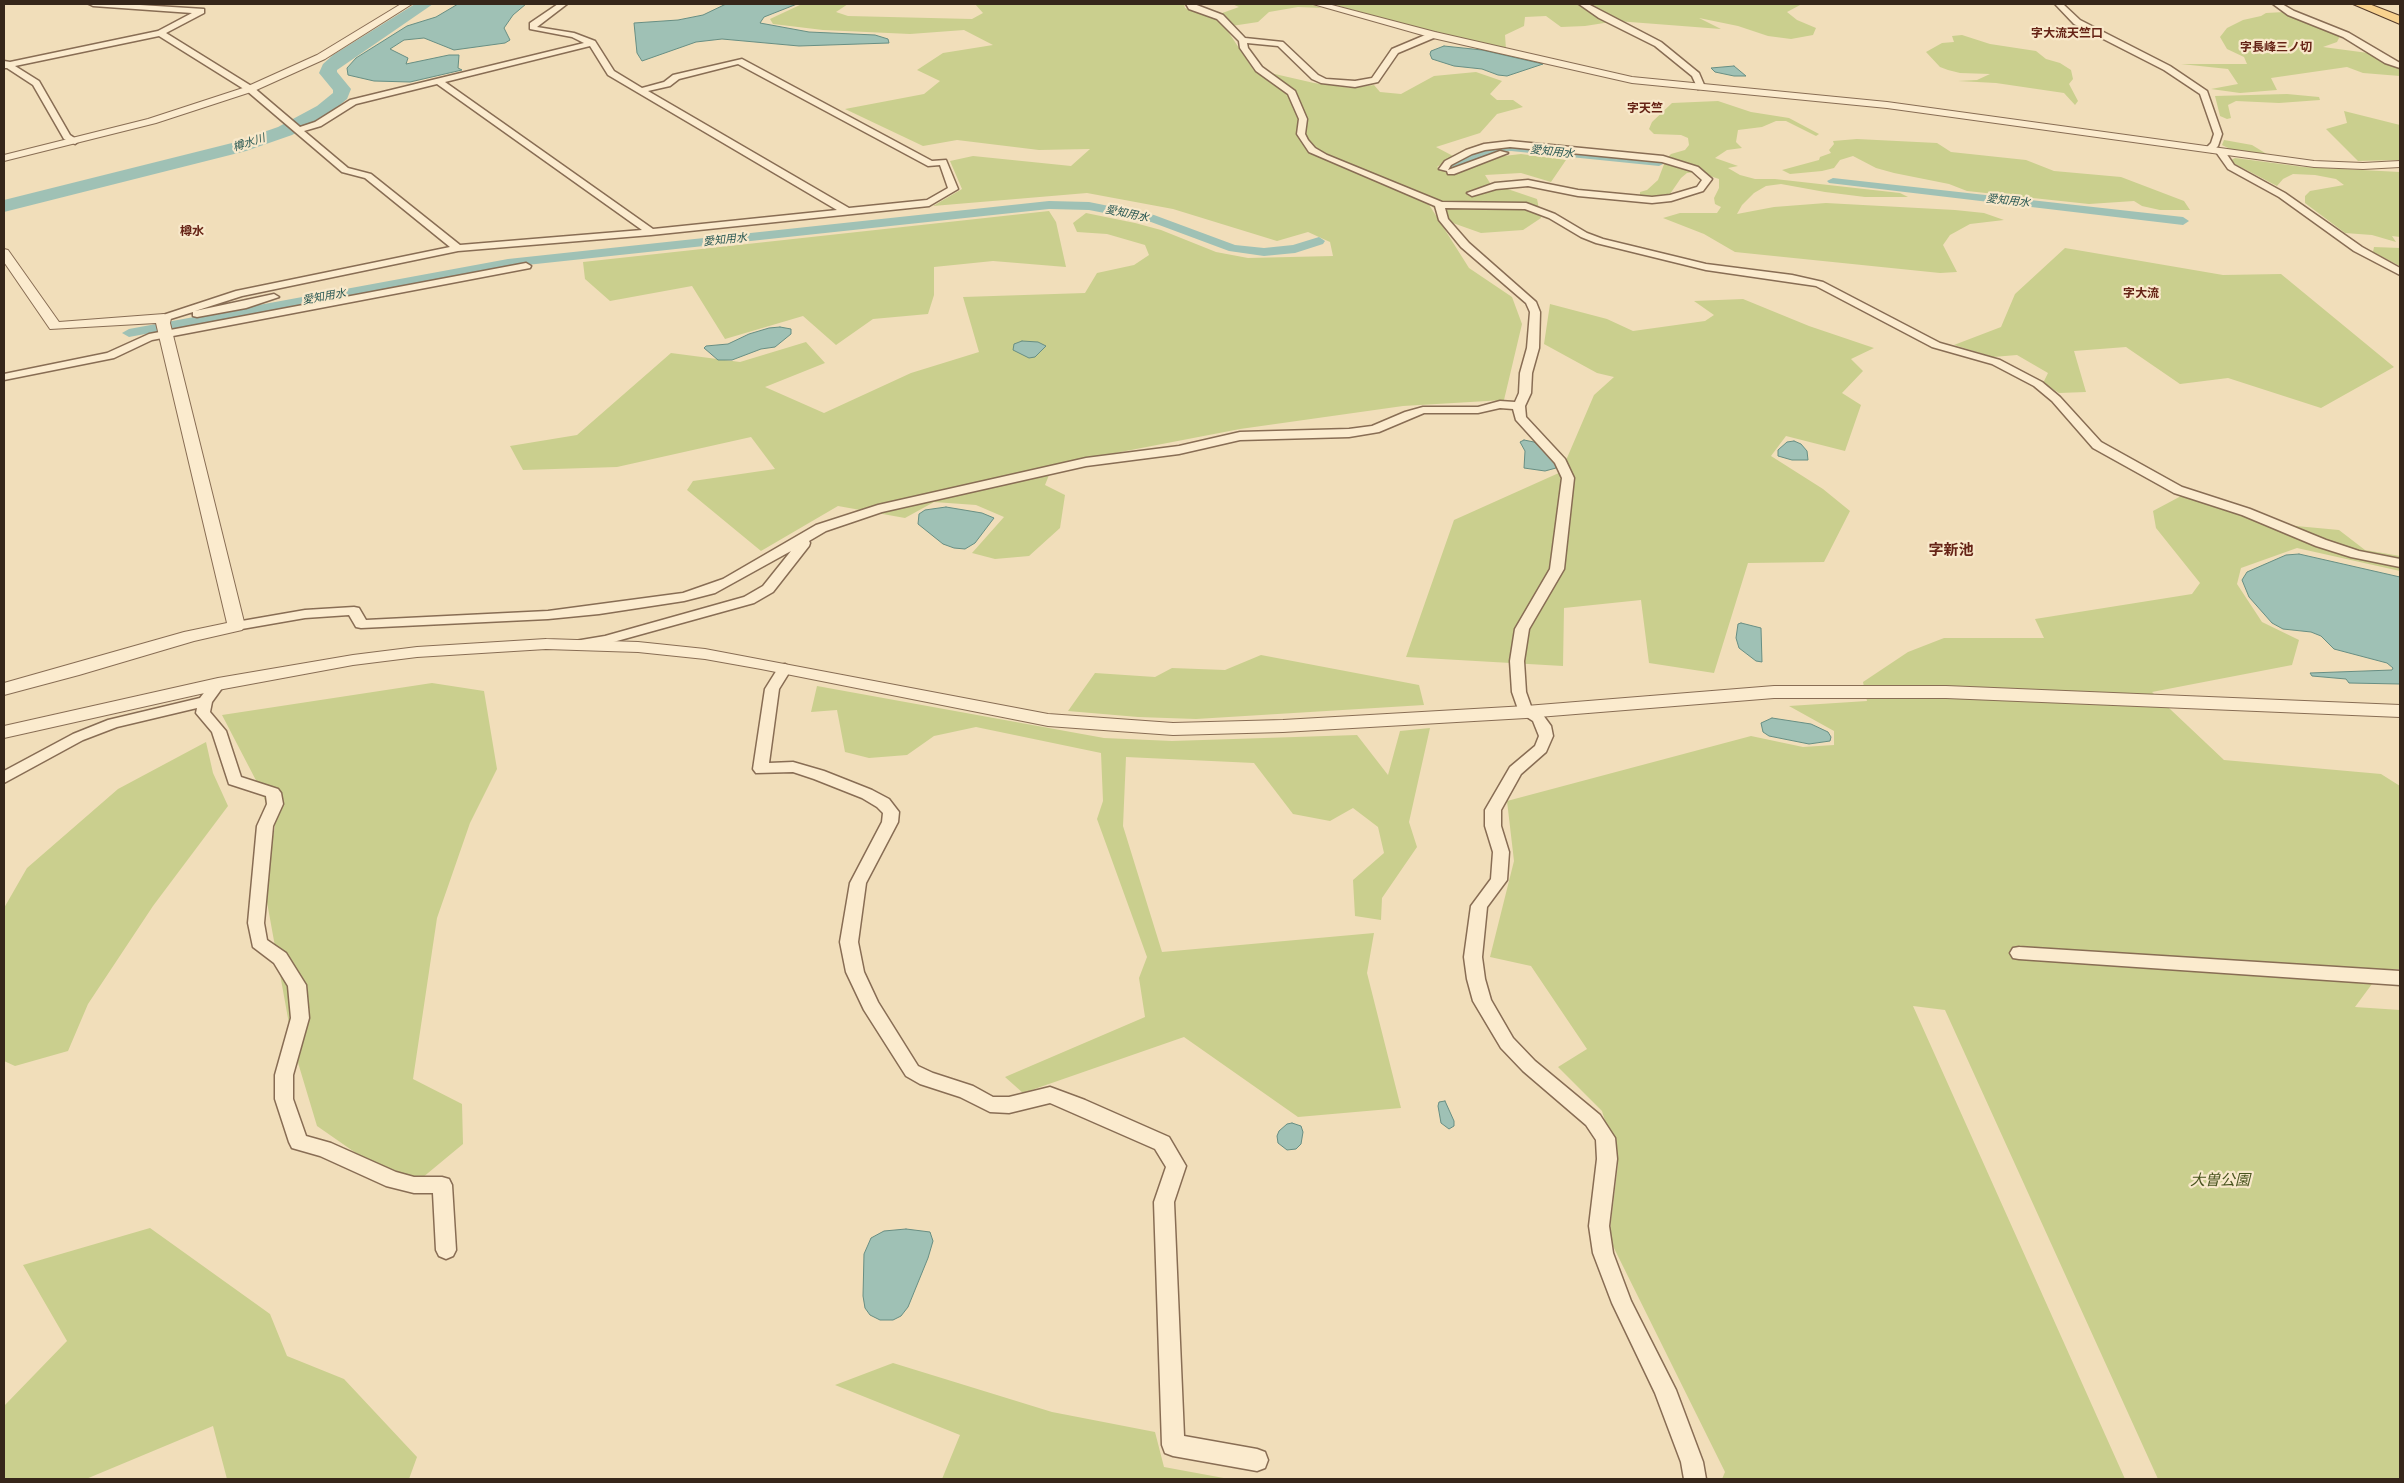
<!DOCTYPE html>
<meta charset="utf-8">
<style>
body{margin:0}
#map{position:relative;width:2404px;height:1483px;overflow:hidden;background:#f1deba;font-family:Lora,serif}
canvas{display:block}
.frame{position:absolute;inset:0;border:5px solid #36261a;pointer-events:none}
</style>
<div id="map">
<canvas width="2404" height="1483"></canvas>
<div class="frame"></div>
</div>
<script>
const ctx = document.querySelector('canvas').getContext('2d');
ctx.lineJoin = 'round';
function fillPath(path, color) { ctx.fillStyle = color; ctx.fill(path, 'evenodd'); }
const poly = rows => new Path2D(rows.map(r => 'M' + r).join(''));
function strokePath(path, color, width, dash) { ctx.strokeStyle = color; ctx.lineWidth = width; ctx.lineCap = dash ? 'butt' : 'round'; ctx.setLineDash(dash || []); ctx.stroke(path); }
function write(font, color, halo, rows, align = 'center') {
  ctx.font = font + ' Lora,"Noto Sans JP",serif'; ctx.lineWidth = 4.5; ctx.setLineDash([]); ctx.textBaseline = 'middle'; ctx.strokeStyle = halo; ctx.fillStyle = color; for (const [text, x, y, turn = 0] of rows) {
    ctx.save(); ctx.translate(x, y); ctx.rotate((+turn || 0) * Math.PI / 180); ctx.textAlign = isNaN(turn) ? turn : align; if (halo) ctx.strokeText(text, 0, 0); ctx.fillText(text, 0, 0); ctx.restore();
  }
}
const green = poly([
 [802,4,848,4,836,12,848,16,972,19,983,13,975,4,1184,4,1185,8,1211,17,1239,7,1232,4,1309,4,1322,8,1298,7,1269,12,1258,22,1225,27,1253,69,1314,83,1351,88,1374,85,1380,92,1401,94,1434,76,1476,72,1502,81,1490,94,1497,100,1513,100,1523,107,1497,114,1480,133,1436,147,1453,156,1437,167,1451,173,1471,168,1495,157,1521,154,1566,160,1551,182,1521,173,1485,175,1490,183,1537,199,1541,218,1523,230,1481,233,1450,222,1428,203,1469,268,1512,297,1522,324,1504,400,1403,406,1240,429,1053,465,1045,485,1065,495,1060,528,1029,556,995,559,972,553,1004,517,976,505,934,502,905,518,838,506,761,551,687,490,693,481,775,469,751,437,617,467,523,470,510,446,577,435,671,353,740,362,806,342,825,363,765,387,824,413,911,373,979,352,963,297,1085,293,1097,273,1134,265,1149,255,1145,245,1107,234,1077,232,1073,223,1086,213,1135,223,1161,230,1216,252,1248,258,1333,256,1330,242,1308,232,1277,241,1173,209,1087,193,933,206,962,189,950,161,973,156,1071,166,1090,149,1039,150,957,140,923,146,845,109,924,94,940,81,917,70,943,53,993,45,964,30,910,34,823,30,773,24,770,19],
 [1332,4,1802,4,1787,12,1797,20,1816,28,1813,35,1791,39,1768,36,1738,26,1699,18,1721,29,1617,21,1585,26,1561,27,1546,16,1525,17,1524,26,1505,35,1506,49,1418,28],
 [2284,12,2341,34,2337,42,2323,47,2368,53,2384,63,2400,69,2400,76,2363,73,2347,67,2271,78,2277,90,2240,93,2211,89,2238,84,2228,69,2181,64,2247,64,2244,57,2227,49,2220,37,2227,28,2243,20,2261,16,2266,13],
 [1962,35,1990,44,2036,51,2046,59,2060,63,2071,70,2073,79,2069,84,2078,101,2075,105,2064,93,1996,83,1958,81,1977,80,1990,74,1960,73,1948,70,1940,67,1926,52,1942,43,1954,42,1952,36],
 [2287,94,2319,97,2320,100,2279,103,2236,101,2228,105,2231,118,2227,119,2220,116,2215,96],
 [1718,101,1751,112,1789,118,1819,134,1816,136,1786,121,1776,121,1762,127,1738,130,1736,142,1742,148,1727,150,1715,158,1738,166,1728,168,1740,175,1755,179,1775,179,1900,193,1908,197,1865,197,1825,192,1781,184,1766,186,1754,193,1742,205,1737,214,1774,207,1826,203,1955,210,1984,213,2004,220,1970,224,1950,235,1943,245,1957,272,1940,273,1735,252,1704,234,1663,218,1680,213,1717,213,1721,207,1715,204,1714,198,1719,188,1719,179,1698,172,1687,173,1681,178,1670,194,1655,198,1640,197,1640,192,1647,190,1658,180,1666,159,1671,154,1685,150,1689,145,1688,138,1681,135,1654,134,1649,129,1652,122,1672,103],
 [2344,111,2400,125,2400,160,2358,161,2326,129,2347,123],
 [1857,139,1937,143,1951,152,2026,160,2054,171,2121,177,2184,201,2190,210,2160,210,2142,206,2134,201,2089,204,1967,191,1949,184,1894,173,1876,168,1853,156,1840,160,1834,168,1822,171,1790,174,1782,170,1819,160,1820,157,1831,153,1829,150,1834,144,1833,141],
 [2224,140,2252,145,2270,156,2234,151,2222,145],
 [2235,158,2304,167,2400,172,2400,237,2392,236,2396,242,2372,235,2345,233,2305,203,2305,196,2310,191,2344,185,2336,179,2315,175,2293,174,2283,179,2277,186,2233,163,2231,160],
 [1049,211,1056,222,1066,267,993,261,934,267,934,295,928,314,873,319,836,345,803,316,725,339,692,286,610,301,585,279,583,262],
 [2374,247,2400,248,2400,266,2373,252],
 [2065,248,2223,275,2281,274,2394,367,2321,408,2228,378,2180,384,2126,347,2074,351,2086,392,2059,393,2043,383,2048,373,2017,355,1993,357,1954,345,2001,327,2015,294],
 [1743,299,1809,326,1874,348,1851,359,1863,371,1842,393,1861,405,1845,451,1786,436,1771,456,1823,489,1850,511,1824,562,1748,563,1714,673,1649,663,1641,600,1564,608,1563,666,1406,657,1454,520,1561,472,1594,395,1614,377,1597,373,1544,344,1550,304,1607,319,1633,331,1705,321,1714,315,1694,301],
 [2183,495,2264,523,2339,530,2365,550,2400,556,2400,571,2297,548,2241,568,2237,584,2262,622,2299,640,2292,665,2152,692,2224,760,2381,774,2400,786,2400,969,2383,969,2355,1007,2400,1010,2400,1479,2158,1479,1945,1010,1913,1006,2125,1479,1722,1479,1725,1472,1609,1238,1618,1164,1602,1111,1558,1067,1587,1049,1531,966,1490,957,1514,861,1507,801,1751,736,1803,747,1834,745,1834,731,1789,706,1867,701,1863,682,1908,652,1944,638,2044,638,2035,619,2192,594,2200,583,2156,528,2153,511],
 [1261,655,1419,685,1424,705,1196,719,1138,717,1068,711,1095,673,1155,677,1172,668,1225,670],
 [432,683,484,691,497,769,470,823,437,918,413,1079,462,1104,463,1144,422,1178,376,1167,317,1126,293,1046,263,880,275,827,261,790,222,715],
 [817,686,1104,738,1172,741,1357,735,1388,775,1400,731,1430,728,1409,822,1417,847,1382,898,1381,920,1355,916,1353,880,1384,853,1378,827,1353,808,1330,821,1293,814,1254,763,1126,757,1123,826,1162,952,1374,933,1367,973,1401,1108,1298,1117,1184,1037,1023,1093,1005,1077,1145,1017,1139,978,1147,957,1097,819,1103,801,1101,753,976,727,934,736,907,755,869,758,845,752,837,710,811,712],
 [206,742,213,773,228,806,153,906,88,1004,68,1051,15,1066,4,1061,4,908,27,868,118,789],
 [150,1228,270,1314,287,1356,344,1379,417,1457,409,1479,227,1479,213,1426,86,1479,4,1479,4,1406,67,1341,23,1265],
 [893,1363,1052,1412,1155,1432,1164,1467,1229,1479,942,1479,960,1435,835,1385]
]);
const water = poly([
 [458,4,526,4,513,15,504,28,510,40,505,43,454,50,424,38,404,40,390,49,408,58,406,64,449,55,459,55,458,68,462,70,410,82,374,81,348,75,347,68,356,58,407,26,436,17,458,4],
 [726,4,797,4,764,17,760,23,809,32,875,35,888,39,889,43,799,46,722,39,696,42,642,61,637,53,634,23,678,20,703,15,726,4],
 [1444,46,1482,50,1543,64,1507,76,1498,75,1482,69,1454,66,1432,59,1430,54,1431,51,1444,46],
 [1734,66,1746,76,1734,76,1715,72,1711,68,1734,66],
 [780,327,791,329,791,334,775,347,761,349,732,360,718,360,704,348,706,346,728,344,749,334,769,328,780,327],
 [1022,341,1038,342,1046,346,1035,357,1029,358,1013,350,1014,344,1022,341],
 [1524,440,1534,442,1551,457,1557,464,1556,468,1545,471,1524,468,1525,451,1520,442,1524,440],
 [1794,441,1801,444,1807,451,1808,460,1792,460,1778,456,1778,450,1787,442,1794,441],
 [946,507,982,513,994,518,975,543,965,549,954,548,943,544,918,524,919,514,925,510,946,507],
 [2299,554,2400,577,2400,684,2349,683,2346,679,2312,676,2310,673,2392,670,2393,668,2387,663,2334,649,2321,636,2311,632,2283,629,2272,623,2249,597,2242,580,2247,572,2286,555,2299,554],
 [1741,623,1761,628,1762,662,1756,661,1739,648,1736,638,1738,624,1741,623],
 [1772,718,1811,724,1828,732,1831,737,1830,741,1809,744,1769,736,1763,732,1761,723,1772,718],
 [1445,1101,1454,1121,1454,1126,1449,1129,1441,1123,1438,1106,1439,1102,1445,1101],
 [1292,1123,1301,1126,1303,1132,1301,1144,1296,1149,1287,1150,1278,1143,1277,1136,1279,1131,1287,1124,1292,1123],
 [906,1229,930,1232,933,1241,928,1258,908,1307,901,1316,893,1320,880,1320,870,1315,865,1308,863,1296,864,1254,871,1238,884,1231,906,1229]
]);
const canal = poly([
 [1511,145,1659,160,1665,163,1659,166,1511,151,1492,153,1453,172,1445,172,1443,170,1486,148,1511,145],
 [1833,178,2183,217,2189,221,2183,225,1829,183,1827,181,1833,178],
 [1049,201,1089,202,1154,215,1235,245,1264,248,1293,245,1319,237,1325,241,1323,244,1295,253,1264,256,1229,251,1151,222,1089,210,1049,209,508,267,129,337,122,333,129,329,508,259,1049,201]
]);
const river = poly([
 [415,4,433,4,337,70,337,72,351,89,347,99,329,114,292,135,246,151,4,212,4,200,232,143,278,127,317,106,333,93,333,90,319,73,323,64,333,55,415,4]
]);
const minor = poly([
 [89,4,124,4,204,9,204,13,166,33,253,87,300,127,315,122,350,100,584,43,572,37,530,29,530,23,558,4,567,4,537,27,574,33,595,41,614,71,642,88,664,82,673,75,742,59,932,161,946,160,958,189,929,206,651,235,458,251,242,296,195,311,274,294,279,297,246,308,197,317,193,316,193,312,164,321,160,320,160,316,236,291,450,247,365,178,342,172,247,91,159,36,15,66,39,81,70,135,79,141,75,144,64,139,33,85,7,68,4,68,4,61,10,62,158,31,192,13,93,6,89,4],
 [590,46,608,75,837,210,653,229,445,82,590,46],
 [738,64,928,166,940,165,948,188,927,200,849,208,648,91,670,86,679,79,738,64],
 [437,84,642,230,460,245,371,174,348,168,304,131,321,126,356,104,437,84],
 [1186,4,1194,4,1223,15,1245,38,1283,42,1318,75,1326,79,1355,81,1372,78,1392,49,1430,33,1436,33,1436,37,1398,53,1378,82,1355,87,1321,83,1312,79,1278,46,1247,43,1248,48,1262,67,1295,91,1307,119,1305,134,1308,140,1315,148,1327,155,1442,202,1526,203,1555,214,1587,233,1603,239,1706,264,1792,275,1823,282,1940,343,2000,360,2042,382,2060,397,2101,442,2182,487,2250,509,2326,540,2359,551,2400,559,2400,567,2351,557,2316,546,2242,515,2174,493,2093,448,2052,401,2034,386,1992,364,1932,347,1816,286,1706,270,1596,243,1581,237,1549,218,1525,209,1445,208,1448,219,1469,243,1536,302,1540,312,1539,348,1532,373,1531,393,1525,406,1526,417,1565,459,1574,478,1564,569,1529,629,1524,661,1526,692,1532,709,1543,715,1551,726,1553,736,1546,752,1521,774,1501,810,1501,826,1509,852,1507,880,1487,907,1482,957,1485,979,1491,1000,1513,1038,1535,1061,1600,1115,1615,1138,1617,1159,1609,1226,1613,1253,1631,1301,1676,1390,1703,1462,1706,1479,1684,1479,1681,1462,1655,1393,1612,1303,1593,1253,1589,1226,1597,1159,1596,1140,1586,1125,1523,1071,1501,1048,1473,1001,1467,979,1464,957,1471,906,1491,879,1493,852,1485,826,1485,810,1510,767,1535,746,1539,736,1533,721,1519,712,1512,692,1510,661,1515,629,1550,569,1562,478,1555,463,1516,420,1513,409,1500,408,1478,413,1424,413,1379,432,1349,437,1240,440,1179,454,1086,466,882,512,826,531,809,541,810,543,809,546,773,592,754,603,606,644,580,648,573,644,575,641,605,636,744,597,763,586,791,551,715,593,684,601,599,614,548,619,361,628,356,627,349,615,305,618,236,630,229,626,236,622,305,610,354,607,359,608,366,620,548,611,683,593,723,579,816,525,878,505,1086,458,1179,446,1240,432,1349,429,1372,426,1405,412,1423,407,1478,407,1500,401,1515,402,1519,393,1520,373,1527,348,1530,312,1526,303,1461,247,1439,220,1435,206,1309,152,1297,134,1299,119,1288,94,1256,71,1240,48,1239,41,1217,19,1189,9,1186,4],
 [1579,4,1588,4,1661,42,1699,73,1705,87,1698,89,1692,76,1655,46,1599,18,1579,4],
 [2055,4,2063,4,2080,20,2170,66,2207,91,2222,134,2218,146,2212,152,2204,150,2211,143,2214,134,2200,94,2164,70,2074,24,2055,4],
 [2273,4,2282,4,2294,11,2349,33,2400,63,2400,68,2385,63,2343,37,2288,15,2273,4],
 [1510,141,1663,156,1698,167,1712,179,1703,191,1671,201,1652,203,1578,196,1528,186,1496,189,1472,196,1467,193,1495,183,1528,180,1578,190,1652,197,1670,195,1697,187,1702,180,1692,171,1662,162,1510,147,1485,150,1472,154,1451,165,1448,170,1500,151,1508,153,1454,174,1448,174,1447,171,1439,169,1445,161,1466,150,1484,144,1510,141],
 [2218,150,2224,150,2234,165,2285,193,2362,247,2400,268,2400,275,2354,251,2279,197,2228,169,2216,152,2218,150],
 [526,263,531,266,530,268,152,340,114,358,4,380,4,374,107,353,149,334,526,263],
 [785,664,792,668,779,689,769,763,793,762,824,771,872,790,889,799,899,812,898,822,866,883,858,942,864,972,878,1002,918,1066,933,1073,973,1086,993,1097,1009,1097,1050,1087,1085,1100,1169,1137,1186,1166,1174,1202,1184,1436,1257,1449,1265,1452,1268,1460,1265,1468,1257,1471,1173,1456,1165,1453,1162,1445,1154,1202,1166,1167,1155,1149,1050,1103,1009,1113,990,1112,960,1097,920,1084,906,1076,864,1010,846,972,840,942,850,883,882,822,883,813,877,807,862,798,814,779,793,772,756,773,753,769,765,689,780,665,785,664],
 [218,679,225,684,212,702,210,712,226,731,241,777,278,789,281,793,283,804,273,826,264,923,267,940,286,953,306,985,309,1018,293,1075,293,1099,306,1136,331,1143,396,1172,414,1177,442,1177,449,1179,452,1185,456,1250,453,1256,446,1259,439,1256,436,1250,433,1193,414,1193,386,1186,320,1156,292,1148,289,1142,275,1099,275,1075,291,1018,288,986,274,963,253,947,248,923,257,826,267,804,266,796,229,784,212,732,196,713,197,708,117,727,83,740,4,783,4,771,73,734,108,720,200,698,213,681,218,679],
 [2019,947,2400,971,2400,985,2019,959,2013,958,2010,953,2013,948,2019,947]
]);
const tertiary = poly([
 [401,4,412,4,325,59,254,91,156,123,4,161,4,155,148,119,246,87,317,55,401,4],
 [1313,4,1328,4,1435,32,1632,77,1887,102,2314,161,2363,163,2400,161,2400,167,2363,169,2314,167,1887,108,1632,83,1433,38,1313,4],
 [4,249,8,250,59,322,164,314,171,318,170,323,245,626,242,630,194,641,79,675,4,695,4,683,184,632,227,623,156,323,50,329,4,262,4,249],
 [546,639,638,642,705,649,1048,714,1173,723,1283,720,1526,706,1774,686,1946,686,2400,705,2400,717,1946,698,1774,698,1526,718,1283,732,1173,735,1048,726,761,669,705,659,638,652,546,649,417,657,353,665,218,690,4,738,4,726,218,678,353,655,417,647,546,639]
]);
const primary = poly([
 [2353,4,2369,4,2400,16,2400,24,2353,4]
]);
const farWaternames = [
 ["樽水川",249,143,-18],
 ["愛知用水",1552,152,6],
 ["愛知用水",2008,201,6],
 ["愛知用水",1127,214,12],
 ["愛知用水",725,240,-6],
 ["愛知用水",324,297,-10]
];
const farQuarternames = [
 ["字大流天竺口",2067,34],
 ["字長峰三ノ切",2276,48],
 ["字天竺",1645,109],
 ["樽水",192,232],
 ["字大流",2141,294]
];
const quarterNames = [
 ["字新池",1951,551]
];
const nearParknames = [
 ["大曽公園",2220,1181]
];
fillPath(green, '#cacf8e');
fillPath(water, '#9fc1b5');
strokePath(water, '#678e83', 1);
fillPath(canal, '#9fc1b5');
fillPath(river, '#9fc1b5');
strokePath(minor, '#886d54', 3);
strokePath(tertiary, '#886d54', 2);
strokePath(primary, '#553b29', 2);
fillPath(minor, '#fbebce');
fillPath(tertiary, '#fbebce');
fillPath(primary, '#f8d28e');
write('italic 11px', '#285752', '#f8e8ca', farWaternames);
write('bold 12px', '#662316', '#f8e8ca', farQuarternames);
write('bold 15px', '#662316', '#f8e8ca', quarterNames);
write('italic 15px', '#49541f', '#f8e8ca', nearParknames);
</script>
